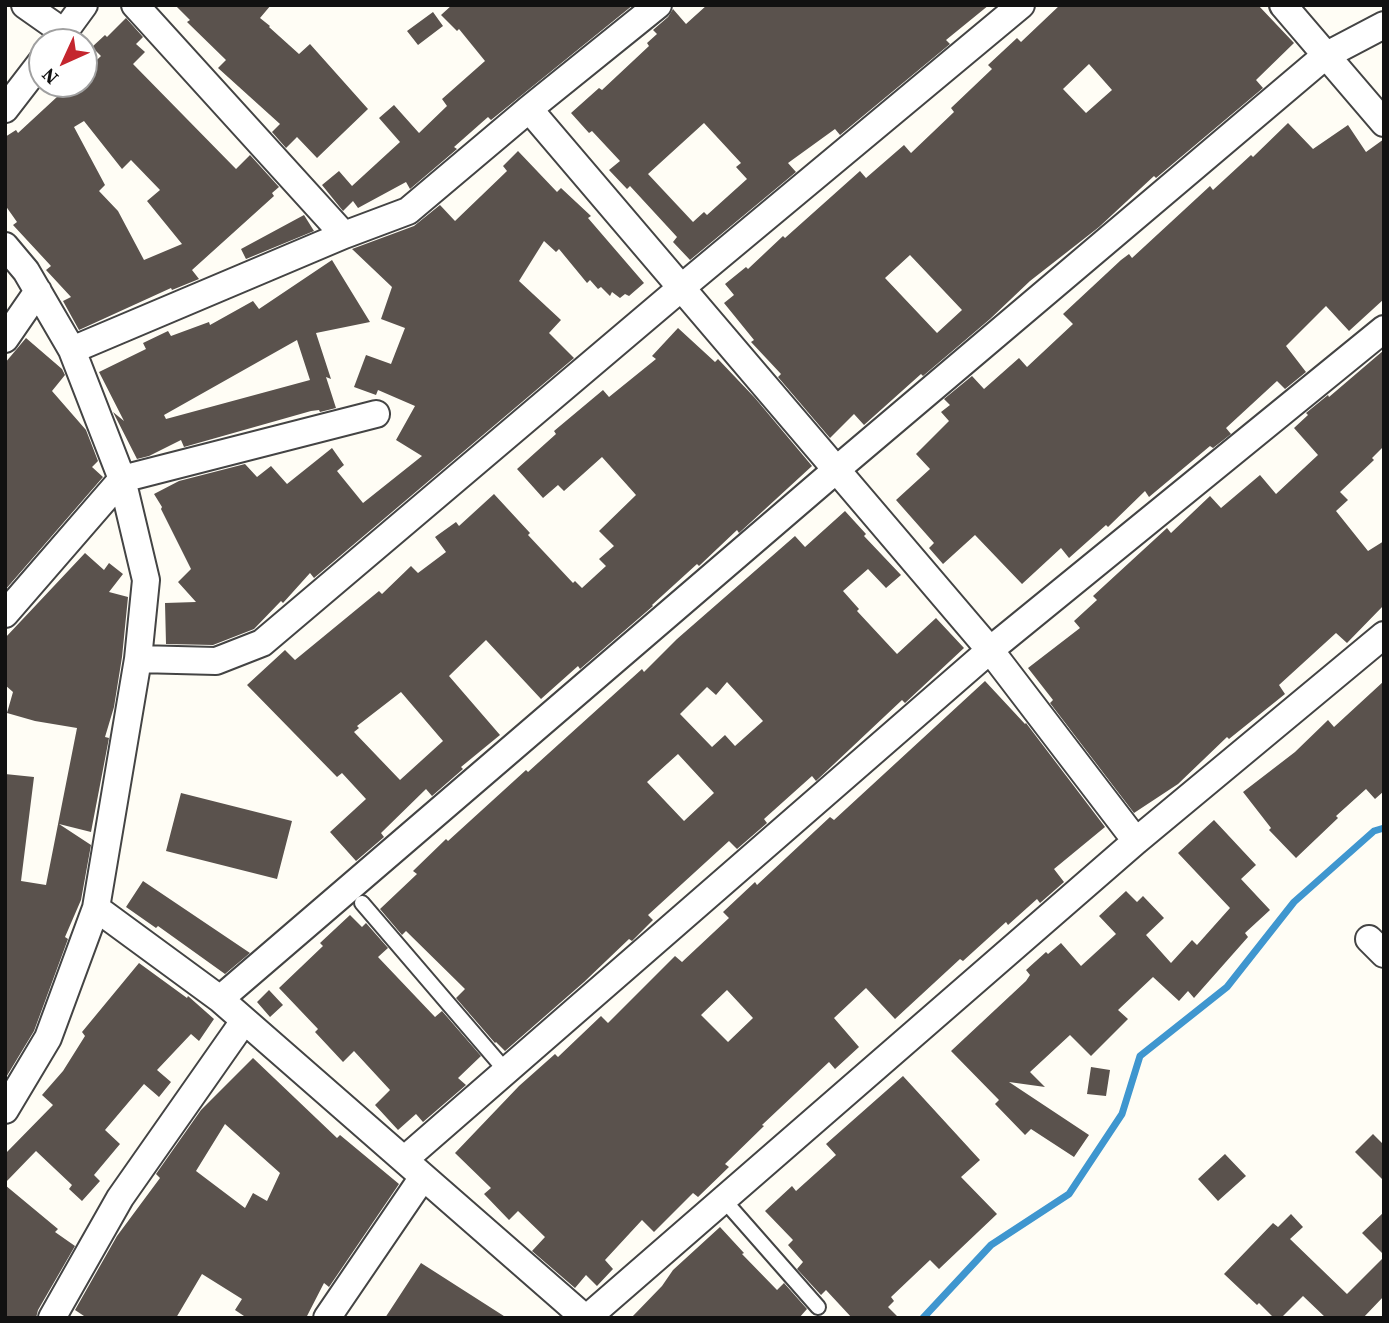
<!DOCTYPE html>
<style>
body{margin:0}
#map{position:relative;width:1389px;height:1323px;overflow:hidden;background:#fffdf5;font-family:"Source Serif 4",serif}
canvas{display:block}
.frame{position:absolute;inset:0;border:7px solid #111;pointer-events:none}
.north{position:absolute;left:28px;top:28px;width:70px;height:70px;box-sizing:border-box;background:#fff;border:2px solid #a0a0a0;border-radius:50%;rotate:225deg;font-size:19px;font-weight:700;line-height:28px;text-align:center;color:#111}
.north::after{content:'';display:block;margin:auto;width:24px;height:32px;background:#c4262e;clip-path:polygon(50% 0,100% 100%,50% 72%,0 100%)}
</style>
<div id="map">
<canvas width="1389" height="1323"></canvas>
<div class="frame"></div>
<div class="north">N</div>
</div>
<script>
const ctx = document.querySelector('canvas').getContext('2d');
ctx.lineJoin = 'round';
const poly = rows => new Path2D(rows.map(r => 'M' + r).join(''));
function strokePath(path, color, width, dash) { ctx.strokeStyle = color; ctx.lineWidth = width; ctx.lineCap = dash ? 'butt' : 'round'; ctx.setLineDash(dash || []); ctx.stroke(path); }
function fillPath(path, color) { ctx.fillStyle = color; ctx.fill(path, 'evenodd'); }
const stream = poly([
 [923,1318,991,1245,1069,1194,1122,1114,1140,1056,1227,987,1294,902,1374,831,1384,828]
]);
const building = poly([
 [175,5,271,5,260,18,270,26,269,27,299,54,310,44,368,109,317,158,297,137,286,148,272,132,280,124,218,68,226,60,187,22,190,20],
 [452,5,633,5,491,120,488,117,454,147,457,149,410,189,406,182,358,208,353,201,343,211,322,185,339,171,352,186,400,142,379,118,394,105,419,133,447,106,442,99,485,61,459,29,457,31,441,15],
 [707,5,989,5,946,40,950,44,840,135,835,129,788,163,796,172,690,260,673,242,677,237,630,186,627,189,609,170,620,161,592,131,589,133,571,113,599,88,602,90,649,46,647,43,657,34,653,30,668,17,673,9,686,24],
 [704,123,741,163,736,167,747,179,707,215,704,212,693,222,648,174],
 [1060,5,1258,5,1294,43,1256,80,1263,88,1156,178,1154,176,1099,227,1030,281,990,319,923,376,921,374,864,425,854,414,830,438,778,377,781,374,751,342,754,340,724,303,734,295,725,284,746,267,748,269,783,236,785,238,860,171,866,178,904,145,911,153,954,112,951,108,992,69,988,65,1017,38,1021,42],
 [1089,64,1112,90,1086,113,1063,89],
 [910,255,962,310,937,333,885,278],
 [433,12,443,26,418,45,407,31],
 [126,18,143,37,136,44,145,52,133,64,236,169,250,155,279,187,272,193,274,196,192,270,199,279,172,290,171,288,79,330,63,301,71,297,46,270,51,266,13,225,17,222,5,205,5,137,16,130,18,133,71,84,84,84,84,72,101,56,92,47,105,35,107,37],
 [84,121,122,169,131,160,160,190,147,201,182,244,144,260,118,211,99,191,105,185,74,127],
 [1288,123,1313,149,1348,125,1366,152,1384,139,1384,299,1349,331,1326,306,1286,346,1306,372,1285,389,1277,381,1226,428,1231,434,1213,448,1210,446,1149,497,1145,491,1108,527,1106,525,1069,558,1061,548,1022,584,975,535,943,564,929,548,934,543,896,500,930,469,916,454,949,421,941,412,950,405,944,399,972,376,984,389,1019,358,1027,367,1073,324,1063,314,1121,260,1129,254,1132,258,1210,186,1213,190,1251,155,1253,157],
 [518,151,557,192,561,188,591,216,588,218,644,283,629,296,625,294,620,298,612,292,610,296,601,287,598,289,590,280,587,283,559,249,556,252,544,241,519,281,561,320,549,333,574,358,314,578,310,573,283,603,281,601,254,629,213,645,166,644,165,603,196,602,178,582,191,569,161,509,162,507,154,494,179,481,245,464,257,477,271,466,287,484,332,448,344,465,337,471,363,503,422,456,396,440,415,406,378,390,376,395,354,387,366,355,391,364,405,328,381,319,392,287,352,249,414,226,440,205,455,221,507,171,503,166],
 [304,215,314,231,246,259,241,249],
 [332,260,370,322,316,333,331,379,326,377,336,408,320,412,319,410,311,411,184,447,181,440,149,456,137,459,113,412,124,421,99,372,146,349,143,343,168,331,171,336,209,322,210,325,253,301,259,309],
 [297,340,310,380,166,419,164,415],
 [678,328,715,362,718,359,755,398,812,466,739,533,737,530,699,566,697,564,652,605,653,606,580,669,578,666,541,699,486,640,449,676,500,735,461,767,463,769,432,796,426,789,381,833,384,837,356,861,330,832,366,799,342,773,337,777,247,685,285,650,295,660,379,591,382,594,411,566,418,573,446,552,435,537,456,522,459,526,494,494,530,533,528,535,573,583,575,581,582,588,606,566,599,559,614,546,599,531,636,495,602,457,564,491,558,485,543,498,517,469,556,434,554,431,603,390,609,397,656,359,652,356],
 [401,692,443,741,400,780,354,732,359,728,357,726],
 [26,338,62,369,65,375,52,391,86,430,98,461,92,467,103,477,5,590,5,363],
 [1384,350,1384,446,1372,458,1374,460,1340,492,1348,500,1336,511,1368,551,1384,541,1384,605,1347,643,1336,633,1279,685,1285,694,1229,739,1227,737,1178,784,1134,813,1050,703,1053,700,1028,668,1080,628,1074,621,1097,600,1093,596,1167,528,1171,533,1210,496,1221,508,1260,475,1276,494,1318,455,1294,428,1308,415,1306,413,1328,395,1329,397],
 [845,511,866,534,864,536,901,575,886,588,868,569,843,591,859,609,857,611,897,654,936,618,964,648,905,703,902,700,816,781,812,776,764,819,767,823,737,849,729,841,648,915,653,920,632,941,629,939,584,982,505,1051,496,1042,495,1043,456,998,465,989,406,931,402,935,380,909,417,874,413,871,446,839,448,841,526,770,528,772,642,669,644,672,677,639,795,536,805,547],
 [727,682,763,721,735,746,725,735,712,747,680,714,707,687,716,695],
 [678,754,714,793,684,821,647,782],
 [85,553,104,570,109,563,123,574,109,592,128,597,122,657,114,707,105,737,109,738,91,832,59,824,91,845,81,900,65,937,68,939,34,1031,5,1079,5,774,34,777,21,881,46,885,77,728,35,721,7,713,13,692,5,685,5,638],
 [985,681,1025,724,1026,723,1105,827,1054,869,1064,882,1040,903,1037,899,1008,925,1006,922,963,961,960,959,895,1019,866,988,834,1018,859,1047,835,1069,829,1062,762,1125,764,1126,725,1164,729,1167,698,1197,693,1193,654,1232,642,1220,605,1260,613,1269,597,1286,586,1275,575,1288,532,1251,545,1237,518,1211,509,1220,484,1194,491,1188,455,1153,519,1086,555,1054,558,1057,601,1016,608,1023,675,956,682,962,729,918,723,912,755,882,757,885,830,817,834,820],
 [727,990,753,1018,728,1042,701,1015],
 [1384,681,1384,791,1375,799,1366,789,1336,816,1338,818,1296,858,1269,830,1271,828,1243,792,1295,752,1328,720,1334,727],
 [181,793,292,821,277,879,166,851],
 [1214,820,1256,865,1241,879,1270,910,1245,933,1248,937,1194,998,1188,991,1179,1001,1153,977,1118,1010,1128,1019,1091,1056,1070,1035,1030,1072,1045,1087,1009,1082,1089,1135,1074,1157,1031,1129,1025,1135,995,1104,999,1100,951,1051,1026,981,1030,975,1026,970,1046,952,1048,954,1061,943,1081,966,1116,934,1099,916,1126,891,1137,902,1143,896,1164,918,1146,935,1171,963,1192,940,1197,945,1230,908,1178,853],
 [143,881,250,953,225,974,158,926,156,928,126,907],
 [350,915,362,927,366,923,388,948,378,957,435,1017,442,1011,481,1056,458,1078,466,1085,423,1122,416,1114,398,1130,375,1105,390,1090,354,1051,343,1062,315,1032,318,1029,279,988,323,946,320,943],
 [139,963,187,998,188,996,214,1019,199,1041,191,1034,157,1070,171,1082,159,1097,144,1084,105,1130,120,1144,94,1175,100,1181,82,1201,69,1189,72,1185,36,1151,5,1183,5,1154,53,1105,42,1095,63,1071,85,1036,82,1032],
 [269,990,283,1005,270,1017,257,1002],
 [253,1058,337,1138,340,1135,399,1184,329,1287,324,1283,306,1318,247,1318,235,1310,242,1299,202,1274,176,1318,87,1318,75,1310,117,1236,160,1178,156,1174,201,1110],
 [225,1124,280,1173,267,1201,253,1193,245,1208,196,1171],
 [1091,1067,1110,1070,1106,1096,1087,1094],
 [903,1076,980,1160,961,1177,997,1214,939,1269,930,1260,891,1297,894,1301,888,1307,899,1318,852,1318,826,1290,821,1295,797,1269,803,1262,788,1245,793,1240,765,1211,792,1186,796,1191,836,1155,826,1144],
 [1373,1134,1384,1145,1384,1181,1355,1152],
 [1225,1154,1246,1176,1218,1201,1198,1179],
 [5,1185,58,1229,55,1232,75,1246,38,1310,36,1318,5,1318],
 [1384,1212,1384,1255,1362,1233],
 [1291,1214,1303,1227,1290,1239,1347,1294,1384,1257,1384,1296,1363,1318,1326,1318,1303,1296,1281,1318,1274,1318,1259,1303,1257,1305,1224,1274,1273,1223,1278,1227],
 [720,1227,744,1253,742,1254,777,1290,784,1283,807,1309,799,1318,631,1318,662,1286,673,1270],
 [421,1263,507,1318,385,1318]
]);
const service = poly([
 [362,903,506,1071],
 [723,1199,818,1307]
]);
const minor = poly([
 [25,5,52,24,62,36],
 [135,5,344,235],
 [1283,5,1384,123],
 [57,42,84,5],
 [5,109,42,61],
 [529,109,990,650,1136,841],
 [5,246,26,271,72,350,122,479,146,580,138,659,96,908,48,1038,5,1110],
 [5,339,38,291],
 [72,350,344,235,408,211,529,109,658,5],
 [5,614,122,479,376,414],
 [138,659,216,661,262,643,681,288,1021,5],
 [96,908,220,999,585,1318],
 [1369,939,1384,954],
 [220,999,836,470,1325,56,1384,25],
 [405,1159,990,650,1384,329],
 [52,1318,120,1198,244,1021],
 [327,1318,423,1177],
 [587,1318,1136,841,1384,635]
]);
strokePath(stream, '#3f96cf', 7);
fillPath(building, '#5a524d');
strokePath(service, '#444', 18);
strokePath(minor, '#444', 30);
strokePath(service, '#fff', 14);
strokePath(minor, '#fff', 26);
</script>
